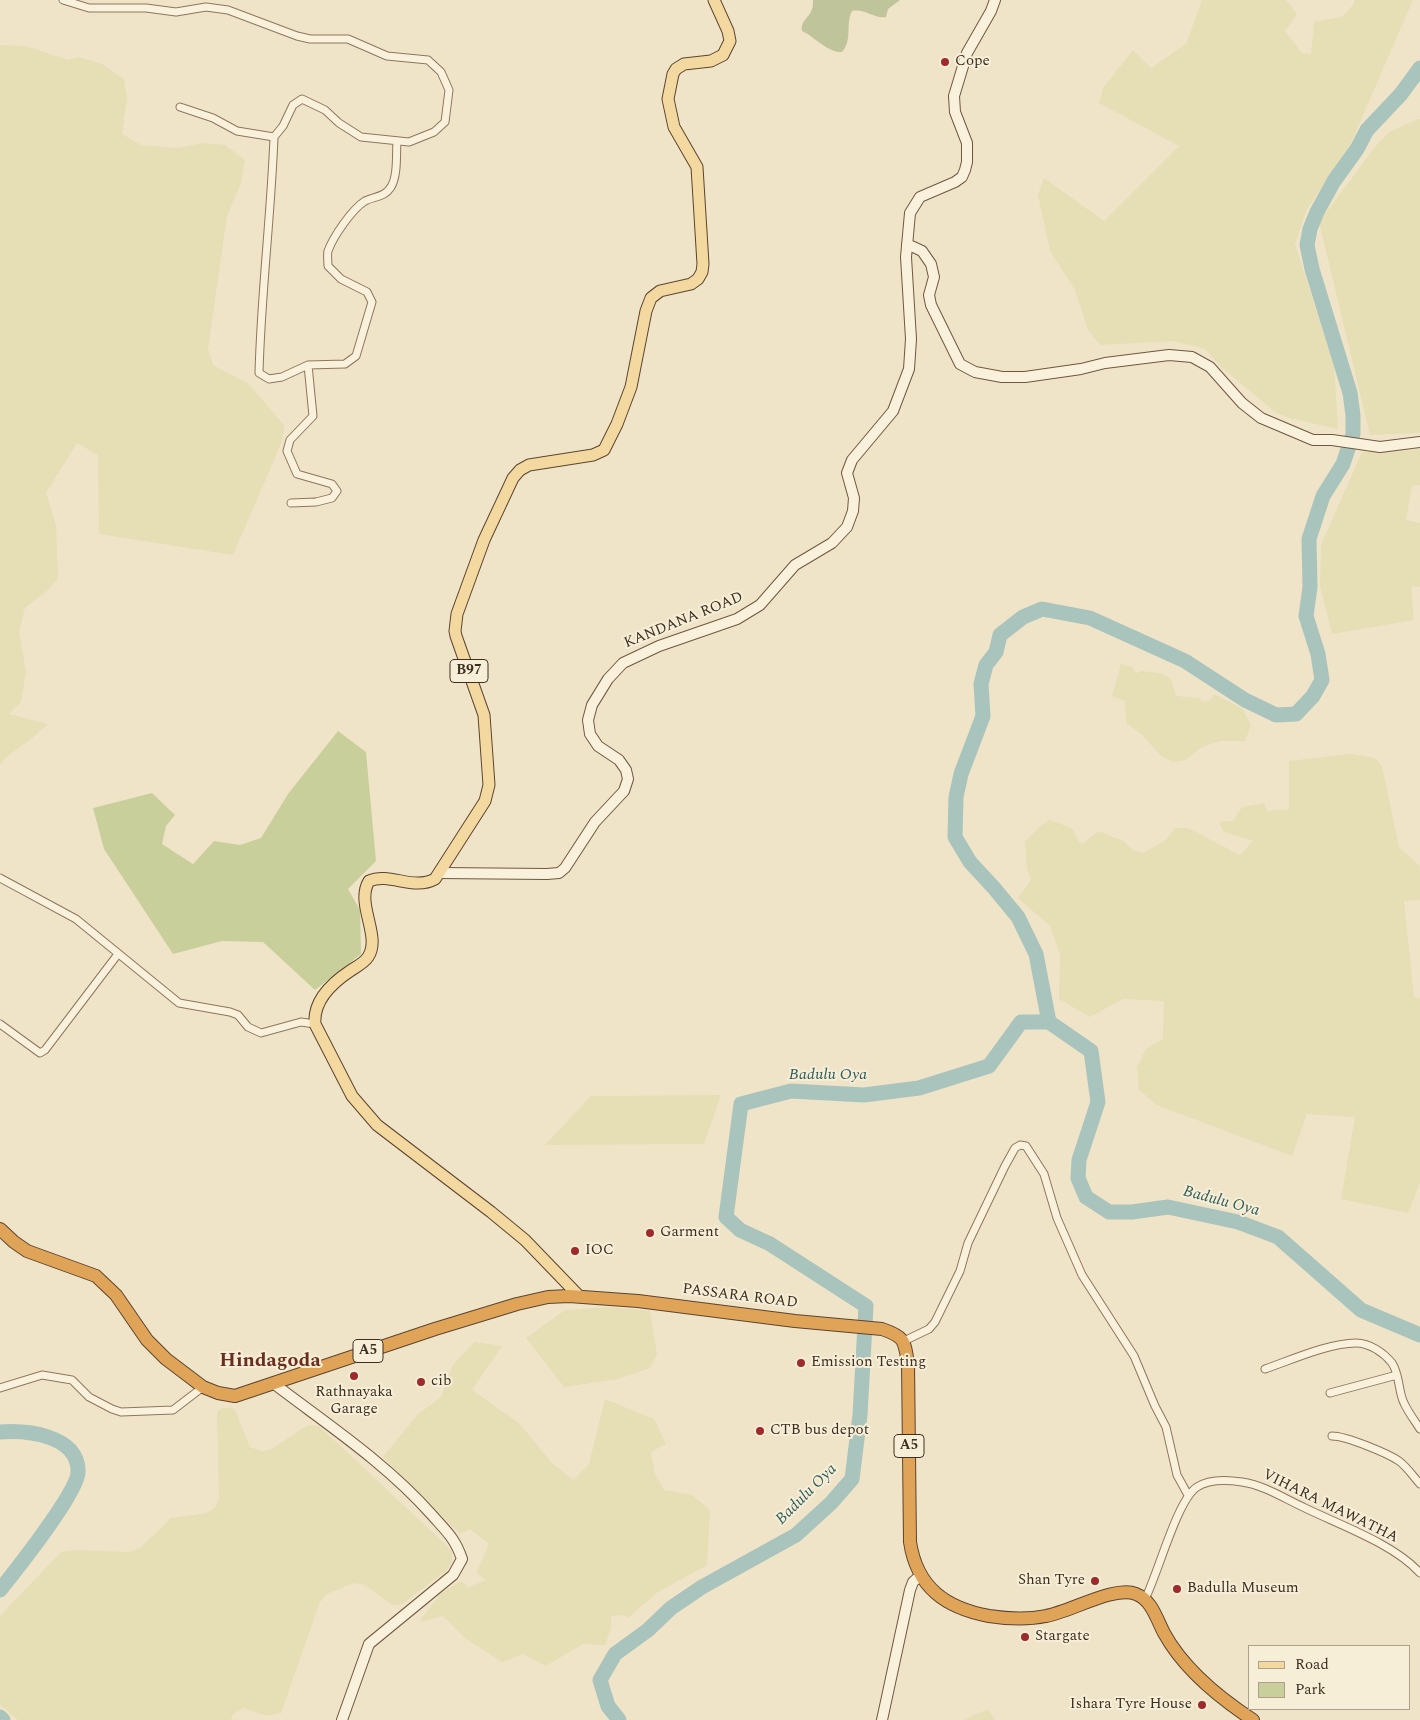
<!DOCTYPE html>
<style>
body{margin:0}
#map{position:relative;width:1420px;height:1720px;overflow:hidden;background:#f0e4c8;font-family:Spectral,serif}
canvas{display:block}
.legend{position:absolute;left:1248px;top:1645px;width:162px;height:65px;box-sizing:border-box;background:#f7eed8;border:1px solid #ada18e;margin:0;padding:6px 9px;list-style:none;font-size:15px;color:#3d2e20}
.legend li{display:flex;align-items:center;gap:10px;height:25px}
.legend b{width:25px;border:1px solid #ada18e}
</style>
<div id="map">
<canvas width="1420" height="1720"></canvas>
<ul class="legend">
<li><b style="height:6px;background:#f3d9a0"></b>Road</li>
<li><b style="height:14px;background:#c9cf9b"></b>Park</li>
</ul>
</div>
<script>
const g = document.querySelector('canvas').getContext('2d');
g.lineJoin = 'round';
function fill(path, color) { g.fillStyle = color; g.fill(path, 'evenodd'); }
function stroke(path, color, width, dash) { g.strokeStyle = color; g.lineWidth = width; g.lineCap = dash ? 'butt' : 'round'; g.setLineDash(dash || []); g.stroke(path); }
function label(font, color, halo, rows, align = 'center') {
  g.font = font + ' Spectral,serif'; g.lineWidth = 4; g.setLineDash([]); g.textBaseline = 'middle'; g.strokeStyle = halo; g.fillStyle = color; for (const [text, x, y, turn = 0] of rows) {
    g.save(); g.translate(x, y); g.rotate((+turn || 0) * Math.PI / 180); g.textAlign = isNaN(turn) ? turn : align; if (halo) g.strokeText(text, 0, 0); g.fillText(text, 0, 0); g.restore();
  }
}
const farmland = new Path2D(`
 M 1202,0 L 1286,0 L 1297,14 L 1285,31 L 1302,53 L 1311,54 L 1314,22 L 1342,17 L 1353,5 L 1355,0 L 1413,0 L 1350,145 L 1306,211 L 1295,244 L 1334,365 L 1338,429 L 1293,419 L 1276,413 L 1220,366 L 1205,349 L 1174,341 L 1100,345 L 1088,330 L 1075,290 L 1050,251 L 1038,195 L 1044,178 L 1104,221 L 1179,146 L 1099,103 L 1103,88 L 1133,50 L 1151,68 L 1186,44 Z
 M 0,45 L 26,46 L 68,60 L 79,57 L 102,64 L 124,79 L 127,98 L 122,134 L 141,145 L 177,148 L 203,143 L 225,145 L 245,160 L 241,183 L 227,216 L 208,349 L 213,365 L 249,384 L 284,425 L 283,439 L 233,555 L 99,534 L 98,455 L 77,443 L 46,493 L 56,525 L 58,578 L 47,591 L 25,608 L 19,632 L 26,671 L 21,702 L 9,714 L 48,724 L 31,739 L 5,758 L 0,765 Z
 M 1418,119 L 1420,119 L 1420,433 L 1370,435 L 1319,222 L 1375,147 L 1389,132 Z
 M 1420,449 L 1420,485 L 1412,486 L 1406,520 L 1420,523 L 1420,587 L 1411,586 L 1414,620 L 1332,634 L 1320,586 L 1321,545 L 1362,452 Z
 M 1121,664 L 1132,667 L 1136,673 L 1142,671 L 1160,673 L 1171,679 L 1176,696 L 1199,698 L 1203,702 L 1211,700 L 1214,694 L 1243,709 L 1251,725 L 1245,741 L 1220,741 L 1202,747 L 1186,760 L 1173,762 L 1161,756 L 1142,735 L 1126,723 L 1125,701 L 1112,696 Z
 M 1351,754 L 1375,758 L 1382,766 L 1399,847 L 1420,866 L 1420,900 L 1404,901 L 1414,997 L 1420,998 L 1420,1183 L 1408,1213 L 1341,1199 L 1355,1117 L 1307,1114 L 1292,1156 L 1157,1105 L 1139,1090 L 1137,1067 L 1146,1049 L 1163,1039 L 1164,1001 L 1123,999 L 1090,1017 L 1059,999 L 1060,955 L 1050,926 L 1018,898 L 1031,880 L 1027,869 L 1025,842 L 1039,827 L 1050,820 L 1072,828 L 1078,841 L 1083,844 L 1098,831 L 1123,841 L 1134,851 L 1143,853 L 1166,840 L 1175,828 L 1188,828 L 1240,855 L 1253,841 L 1224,832 L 1219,822 L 1233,821 L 1242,807 L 1264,803 L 1267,811 L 1289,809 L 1289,761 Z
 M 721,1095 L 704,1144 L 545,1145 L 591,1096 Z
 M 611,1307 L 650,1311 L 657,1354 L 650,1368 L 618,1379 L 564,1387 L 526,1338 L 565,1310 Z
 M 474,1342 L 502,1346 L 472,1390 L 519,1423 L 552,1463 L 573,1480 L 589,1464 L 605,1399 L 654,1419 L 666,1444 L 651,1452 L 655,1474 L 664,1490 L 692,1495 L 710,1510 L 707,1565 L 658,1592 L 629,1617 L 620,1615 L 611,1616 L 611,1628 L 605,1645 L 583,1644 L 546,1666 L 523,1654 L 502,1662 L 465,1638 L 443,1616 L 419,1622 L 441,1593 L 461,1581 L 469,1587 L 486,1580 L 476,1573 L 489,1544 L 470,1529 L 460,1534 L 383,1457 L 418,1414 L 441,1397 L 453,1365 Z
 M 231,1407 L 235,1410 L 250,1447 L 261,1451 L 270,1450 L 308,1425 L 319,1426 L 445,1544 L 452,1552 L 452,1562 L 447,1570 L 402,1604 L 393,1605 L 364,1585 L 354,1583 L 327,1594 L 320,1602 L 281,1713 L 267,1716 L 244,1708 L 233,1714 L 231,1720 L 18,1720 L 0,1705 L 0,1616 L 61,1552 L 75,1550 L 129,1552 L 140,1548 L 171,1518 L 207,1513 L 215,1508 L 219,1498 L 217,1412 L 220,1409 Z
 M 988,1709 L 995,1720 L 964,1720 Z`);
const green = new Path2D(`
 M 338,731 L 366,752 L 376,861 L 348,889 L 360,910 L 361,954 L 315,990 L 263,942 L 222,941 L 173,954 L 104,849 L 93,808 L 152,793 L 175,815 L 166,826 L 162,844 L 193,864 L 214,841 L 240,845 L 261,838 L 288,794 Z`);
const cemetery = new Path2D(`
 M 813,0 L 900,0 L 888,9 L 886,17 C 874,19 865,8 852,11 C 845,24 853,40 842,52 C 828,53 815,37 802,31 C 800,21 810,17 812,9 C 813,6 813,3 813,0 Z`);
const river = new Path2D(`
 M 1049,1022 L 1036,954 L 1018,917 L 994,888 L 970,862 L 955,837 L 956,797 L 961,774 L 983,716 L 981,684 L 986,665 L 996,652 L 1000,635 L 1023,617 L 1042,609 L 1090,618 L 1185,661 L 1245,700 L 1276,715 L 1296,714 L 1313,696 L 1322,680 L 1318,654 L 1306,616 L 1310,587 L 1309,539 L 1323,496 L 1343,464 L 1353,434 L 1353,415 L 1350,393 L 1312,269 L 1307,245 L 1310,229 L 1317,212 L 1334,181 L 1357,149 L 1367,130 L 1401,94 L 1420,68
 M 0,1432 C 26,1430 80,1435 78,1473 C 76,1494 16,1570 0,1590
 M 0,1717 L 3,1720
 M 619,1720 L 608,1706 L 600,1680 L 615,1654 L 648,1630 L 671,1608 L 702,1587 L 796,1535 L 831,1503 L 852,1479 L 860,1415 L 866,1306 L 770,1244 L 740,1230 L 726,1217 L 741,1104 L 791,1091 L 864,1095 L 919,1088 L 989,1066 L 1021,1022 L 1049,1022 L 1091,1051 L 1098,1102 L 1079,1160 L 1078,1178 L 1086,1197 L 1109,1212 L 1132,1212 L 1168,1207 L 1238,1222 L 1278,1237 L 1361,1310 L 1420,1335`);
const street = new Path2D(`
 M 63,0 L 89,8 L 146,8 L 176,12 L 206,7 L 228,10 L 297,36 L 310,39 L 348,39 L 387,56 L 428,60 L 441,72 L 449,90 L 445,122 L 434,132 L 409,142 L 361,137 L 339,123 L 325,110 L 302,99 L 293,105 L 283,126 L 274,137 L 237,131 L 213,118 L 180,107
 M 274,137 C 271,216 261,294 259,373 L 269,379 L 282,377 L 308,365 L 345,364 L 356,356 L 372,302 L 367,292 L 341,279 L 328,266 C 328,261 327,255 328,251 C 333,237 352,209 365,201 C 374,196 384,198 391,187 C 398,175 396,155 397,141
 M 291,503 L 316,502 L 332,498 L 337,491 L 332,484 L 297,474 L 287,451 L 290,440 L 313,416 L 308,365
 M 0,878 L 76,919 L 179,1003 L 230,1012 L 238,1015 L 248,1027 L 261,1033 L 301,1022 L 315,1024
 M 0,1024 L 40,1053 L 45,1050 L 118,954
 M 904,1341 L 929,1329 L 935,1322 L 960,1271 L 968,1243 L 1005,1166 L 1015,1148 L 1020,1145 L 1026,1146 L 1044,1174 L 1057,1218 L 1082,1275 L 1134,1356 L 1155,1406 L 1166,1427 L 1177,1475 L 1188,1495
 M 1265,1369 C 1291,1360 1329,1343 1356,1343 C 1370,1343 1384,1353 1392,1363 C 1400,1375 1398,1391 1404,1403 C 1408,1412 1415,1421 1420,1429
 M 0,1388 L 42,1375 L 72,1380 L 89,1397 L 112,1409 L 121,1412 L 173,1410 L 203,1387
 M 1330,1393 L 1397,1375
 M 1332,1436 C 1346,1436 1387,1453 1399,1461 C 1407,1467 1413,1476 1420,1484
 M 1145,1599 C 1158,1574 1177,1500 1197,1487 C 1209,1479 1229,1480 1242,1482 C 1264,1485 1285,1499 1305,1508 C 1340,1525 1394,1544 1420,1573`);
const secondary = new Path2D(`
 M 907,244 L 922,251 L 931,264 L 934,277 L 929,295 L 931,305 L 960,364 L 975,372 L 1002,377 L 1025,377 L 1081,369 L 1105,363 L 1169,355 L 1192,357 L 1210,367 L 1242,403 L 1261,418 L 1313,440 L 1332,440 L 1380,447 L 1420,442
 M 439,873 L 547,874 L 559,873 L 565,868 L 595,822 L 624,791 L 628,779 L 626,770 L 619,760 L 598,746 L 590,734 L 588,720 L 592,705 L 608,679 L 623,663 L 659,646 L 737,619 L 760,605 L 795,565 L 832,543 L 847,527 L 853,511 L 854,498 L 847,473 L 852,460 L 893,411 L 909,369 L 911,339 L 906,257 L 910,213 L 920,197 L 955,182 L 962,177 L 965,170 L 967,162 L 967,143 L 955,112 L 954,96 L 967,53 L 991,11 L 995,0
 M 273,1383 C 328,1425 386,1463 432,1515 C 446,1531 455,1538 462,1559 L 453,1575 L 369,1644 L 342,1720
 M 882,1720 L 910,1590 L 913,1582 L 921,1575`);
const primary = new Path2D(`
 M 579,1296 L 525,1240 L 491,1212 L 377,1125 L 352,1096 L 315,1024 C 313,1001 332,983 350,971 C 356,967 364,963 368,957 C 382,936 355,904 369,881 C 390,872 413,891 435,879 L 485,801 L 489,785 L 484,715 L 456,636 L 455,631 L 457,614 L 484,540 L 513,478 L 520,470 L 529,465 L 593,455 L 604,450 L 617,424 L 631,387 L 646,311 L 651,298 L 660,291 L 691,284 L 698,279 L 702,272 L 703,264 L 697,167 L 674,127 L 668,99 L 673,74 L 676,69 L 684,64 L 711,61 L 723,55 L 730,41 L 728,31 L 714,0`);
const highway = new Path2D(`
 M 0,1229 L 14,1242 L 27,1251 L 96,1276 L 116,1295 L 147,1340 L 166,1359 L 203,1387 L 218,1393 L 235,1396 L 435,1329 L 517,1304 L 548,1297 L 569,1296 L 638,1301 L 795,1321 L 882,1329 C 905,1337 904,1340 908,1363 L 910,1542 C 917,1588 946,1608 989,1616 C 1008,1619 1027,1620 1046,1616 C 1070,1612 1115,1585 1136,1594 C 1152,1600 1157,1620 1164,1633 C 1183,1668 1221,1699 1253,1720`);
const markers = [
 [945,62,5,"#9e2a2b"],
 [650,1233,5,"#9e2a2b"],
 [575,1251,5,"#9e2a2b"],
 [801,1363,5,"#9e2a2b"],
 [354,1376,5,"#9e2a2b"],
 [421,1382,5,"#9e2a2b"],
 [760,1431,5,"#9e2a2b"],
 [1095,1581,5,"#9e2a2b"],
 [1177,1589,5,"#9e2a2b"],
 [1025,1637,5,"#9e2a2b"],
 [1202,1705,5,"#9e2a2b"]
];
const shields = [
 [469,671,38],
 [368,1351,30],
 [909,1446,30]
];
const shieldNames = [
 ["B97",469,671],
 ["A5",368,1351],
 ["A5",909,1446]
];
const poiNames = [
 ["Cope",955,62],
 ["Garment",660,1233],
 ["IOC",585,1251],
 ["Emission Testing",811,1363],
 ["cib",431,1382],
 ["Rathnayaka",354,1393,"center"],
 ["Garage",354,1410,"center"],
 ["CTB bus depot",770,1431],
 ["Shan Tyre",1085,1581,"right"],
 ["Badulla Museum",1187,1589],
 ["Stargate",1035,1637],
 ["Ishara Tyre House",1192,1705,"right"]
];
const streetNames = [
 ["KANDANA ROAD",684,621,-22],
 ["PASSARA ROAD",740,1297,7],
 ["VIHARA MAWATHA",1330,1507,26]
];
const waterNames = [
 ["Badulu Oya",828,1076],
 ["Badulu Oya",1221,1202,15],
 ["Badulu Oya",807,1495,-45]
];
const districtNames = [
 ["Hindagoda",270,1362]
];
fill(farmland, '#e6deb5');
fill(green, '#c9cf9b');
fill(cemetery, '#bfc49a');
stroke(river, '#a9c4bc', 15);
stroke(street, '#8d765c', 9);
stroke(secondary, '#6f573f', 12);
stroke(primary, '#5b4430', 13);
stroke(highway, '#5b4430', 14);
stroke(street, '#faf1dc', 7);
stroke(secondary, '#faf1dc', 10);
stroke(primary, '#f3d9a0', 11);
stroke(highway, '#e0a458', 12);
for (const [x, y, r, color] of markers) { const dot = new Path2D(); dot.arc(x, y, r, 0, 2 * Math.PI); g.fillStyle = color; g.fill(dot); stroke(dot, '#f7eed8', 2); }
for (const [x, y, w] of shields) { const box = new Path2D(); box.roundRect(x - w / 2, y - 11.5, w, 23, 4); g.fillStyle = '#f7eed8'; g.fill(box); stroke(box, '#3d2e20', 1); }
label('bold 14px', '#3d2e20', null, shieldNames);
label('15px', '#3d2e20', '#f7eed8', poiNames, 'left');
label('15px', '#3d2e20', '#f7eed8', streetNames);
label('italic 16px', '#2f5d5a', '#f7eed8', waterNames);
label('bold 20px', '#6b2e1e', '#f7eed8', districtNames);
</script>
